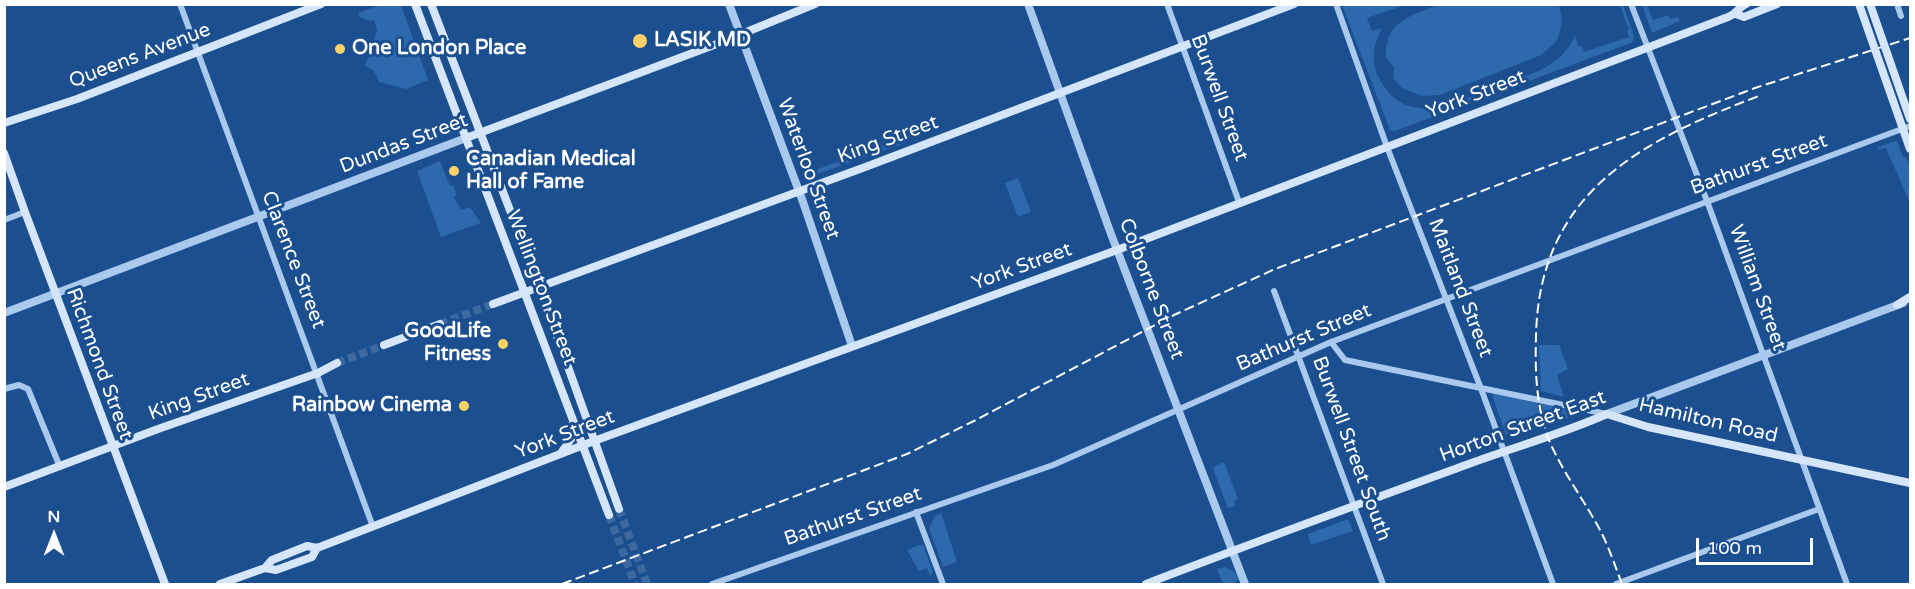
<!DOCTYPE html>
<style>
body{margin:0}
#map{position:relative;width:1915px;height:589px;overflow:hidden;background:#1b4f8f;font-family:"Varela Round",sans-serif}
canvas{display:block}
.frame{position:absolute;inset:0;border:6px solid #fff;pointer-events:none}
.north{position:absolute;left:24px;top:505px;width:60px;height:60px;-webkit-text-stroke:4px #1b4f8f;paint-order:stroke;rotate:0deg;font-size:16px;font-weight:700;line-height:24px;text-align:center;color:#fff}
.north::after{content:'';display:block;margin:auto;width:21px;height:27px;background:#fff;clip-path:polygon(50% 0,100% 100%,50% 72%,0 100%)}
.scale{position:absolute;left:1696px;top:538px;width:117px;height:27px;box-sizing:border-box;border:3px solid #fff;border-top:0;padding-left:8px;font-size:18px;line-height:21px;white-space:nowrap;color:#fff;-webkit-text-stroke:4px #1b4f8f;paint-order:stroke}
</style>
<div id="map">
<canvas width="1915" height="589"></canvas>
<div class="frame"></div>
<div class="north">N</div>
<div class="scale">100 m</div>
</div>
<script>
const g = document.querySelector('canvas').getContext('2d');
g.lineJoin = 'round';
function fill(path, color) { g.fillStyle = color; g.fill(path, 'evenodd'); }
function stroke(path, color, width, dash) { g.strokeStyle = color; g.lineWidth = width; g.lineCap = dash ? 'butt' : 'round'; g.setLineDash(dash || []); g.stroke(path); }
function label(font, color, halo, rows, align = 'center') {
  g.font = font + ' "Varela Round",sans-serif'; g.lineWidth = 6; g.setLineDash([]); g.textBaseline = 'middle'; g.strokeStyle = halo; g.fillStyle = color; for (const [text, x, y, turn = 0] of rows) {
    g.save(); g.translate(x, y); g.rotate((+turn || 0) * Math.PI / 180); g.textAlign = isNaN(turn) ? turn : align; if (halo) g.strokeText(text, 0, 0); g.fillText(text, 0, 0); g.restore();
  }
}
const green = new Path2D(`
 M 380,5 L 401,5 L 428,80 L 406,89 L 379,82 L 374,71 L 365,66 L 377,30 L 374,20 L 370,21 L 360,17 L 358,13 Z
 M 1342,5 L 1405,5 L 1367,18 L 1372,31 L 1382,28 C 1373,45 1370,62 1380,80 C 1405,124 1444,107 1481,93 C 1501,85 1521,78 1541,70 C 1557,61 1568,52 1575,35 L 1578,46 L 1582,46 L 1584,52 L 1629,37 L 1627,31 L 1629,30 L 1620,5 L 1623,5 L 1634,36 L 1633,42 L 1395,131 L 1390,130 Z
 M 1438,5 L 1559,5 L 1562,21 L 1559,35 L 1556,42 L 1541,55 L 1440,95 L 1421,96 L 1402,88 L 1393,78 L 1394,67 L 1386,58 C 1384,22 1411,15 1438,5 Z
 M 1642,5 L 1647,5 L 1653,20 L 1668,15 L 1670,19 L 1678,17 L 1680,21 L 1652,33 Z
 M 905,137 L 905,143 L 809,177 L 806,176 L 807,173 Z
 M 1897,141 L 1903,157 L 1906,157 L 1910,167 L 1910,203 L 1886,148 L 1879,150 L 1877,147 Z
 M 440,161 L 450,186 L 453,185 L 457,195 L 454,197 L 461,210 L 470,207 L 481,223 L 441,237 L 417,171 Z
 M 1018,178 L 1031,212 L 1018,217 L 1005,183 Z
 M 1539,345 L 1559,345 L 1568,369 L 1557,375 L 1564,397 L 1541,391 Z
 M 1495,394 L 1537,403 L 1542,424 L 1506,435 L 1492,395 Z
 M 1541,404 L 1585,413 L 1546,424 Z
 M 1224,462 L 1238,499 L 1234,501 L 1235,506 L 1228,508 L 1213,469 L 1215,466 Z
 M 941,513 L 957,562 L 943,567 L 929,528 L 935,516 Z
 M 1348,519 L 1353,531 L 1311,545 L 1308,534 Z
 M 919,545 L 923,545 L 933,572 L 930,576 L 927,568 L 919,571 L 907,550 Z
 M 1225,567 L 1235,572 L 1239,580 L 1231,584 L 1223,584 L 1217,569 Z`);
const secondaryTunnel = new Path2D(`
 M 440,324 L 493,304
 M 337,363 L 384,345
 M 619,509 L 647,584
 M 609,515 L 635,584`);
const minor = new Path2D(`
 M 180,4 L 373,527
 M 1167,4 L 1239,202
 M 1336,4 L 1387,147 L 1480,386 L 1553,584
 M 1631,4 L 1707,201 L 1847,584
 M 1897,4 L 1901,16
 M 4,220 L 25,212
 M 1274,291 L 1383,584
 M 1331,342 L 1345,360 L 1607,414
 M 4,389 L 19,385 L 28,389 L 60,467
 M 916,512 L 943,584
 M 712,584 L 1053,465 L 1331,342 L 1910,126
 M 1616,584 L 1819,509`);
const tertiary = new Path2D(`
 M 729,4 L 803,202 L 852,346
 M 1028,4 L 1111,234 L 1245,584
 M 4,313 L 466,138
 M 1607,414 L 1903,303`);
const secondary = new Path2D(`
 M 415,4 L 609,515
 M 431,4 L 539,286 L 619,509
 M 1736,14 L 1744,17 L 1777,4
 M 4,123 L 77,99 L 321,4
 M 466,138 L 722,42 L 815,4
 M 4,153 L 25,212 L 165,584
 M 493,304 L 868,166 L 1294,4
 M 1897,305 L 1910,297
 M 384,345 L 440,324
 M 561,453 L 571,439 L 573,424
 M 4,487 L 158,429 L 318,373 L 337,363
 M 265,568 L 276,570 L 312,557 L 317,548
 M 220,584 L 265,568 L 272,560 L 307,546 L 317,548 L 594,441 L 1117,250 L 1728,17 C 1736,14 1739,7 1746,4
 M 1146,584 C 1255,542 1365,502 1474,462 C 1518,446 1564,433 1607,414 L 1648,427 L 1910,483`);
const rail = new Path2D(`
 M 562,584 L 907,454 L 976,420 L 1174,315 L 1275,269 L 1755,88 L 1910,38
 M 1622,584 C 1615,566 1609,547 1600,530 C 1583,498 1560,469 1547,435 C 1536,403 1535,370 1536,336 C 1539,193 1640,141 1759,96`);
const secondaryBridge = new Path2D(`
 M 1859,4 L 1910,149
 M 1870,4 L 1910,119`);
const markers = [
 [640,41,8,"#ffd166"],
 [340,49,6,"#ffd166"],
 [454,171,6,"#ffd166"],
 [503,344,6,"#ffd166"],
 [464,406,6,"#ffd166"]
];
const poiNames = [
 ["LASIK MD",654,41],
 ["One London Place",352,49],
 ["Canadian Medical",466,160],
 ["Hall of Fame",466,183],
 ["GoodLife",491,332,"right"],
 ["Fitness",491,355,"right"],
 ["Rainbow Cinema",452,406,"right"]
];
const streetNames = [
 ["Queens Avenue",140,56,-21],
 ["York Street",1476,95,-21],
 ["Burwell Street",1219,98,70],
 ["King Street",888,140,-20],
 ["Dundas Street",404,144,-21],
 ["Bathurst Street",1759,165,-20],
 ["Waterloo Street",808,169,70],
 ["Clarence Street",293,260,69],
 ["York Street",1022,267,-20],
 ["Wellington Street",541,288,69],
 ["Maitland Street",1460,288,69],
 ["William Street",1757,288,70],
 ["Colborne Street",1151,289,69],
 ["Bathurst Street",1304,338,-23],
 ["Richmond Street",99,364,70],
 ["King Street",199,397,-20],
 ["Hamilton Road",1708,421,13],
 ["Horton Street East",1523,427,-20],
 ["York Street",565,435,-21],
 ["Burwell Street South",1351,449,70],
 ["Bathurst Street",853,517,-19]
];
fill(green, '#2e69ad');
stroke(secondaryTunnel, '#3d69a0', 8, [8, 4]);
stroke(minor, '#a9c9ee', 6);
stroke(tertiary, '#a9c9ee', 8);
stroke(secondary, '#d6e6fa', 8);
stroke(rail, '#fff', 2, [10, 4.5]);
stroke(secondaryBridge, '#d6e6fa', 8);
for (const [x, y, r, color] of markers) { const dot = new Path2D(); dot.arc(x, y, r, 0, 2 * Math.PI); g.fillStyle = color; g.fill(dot); stroke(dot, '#1b4f8f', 2); }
label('bold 20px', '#fff', '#1b4f8f', poiNames, 'left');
label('20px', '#fff', '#1b4f8f', streetNames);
</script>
